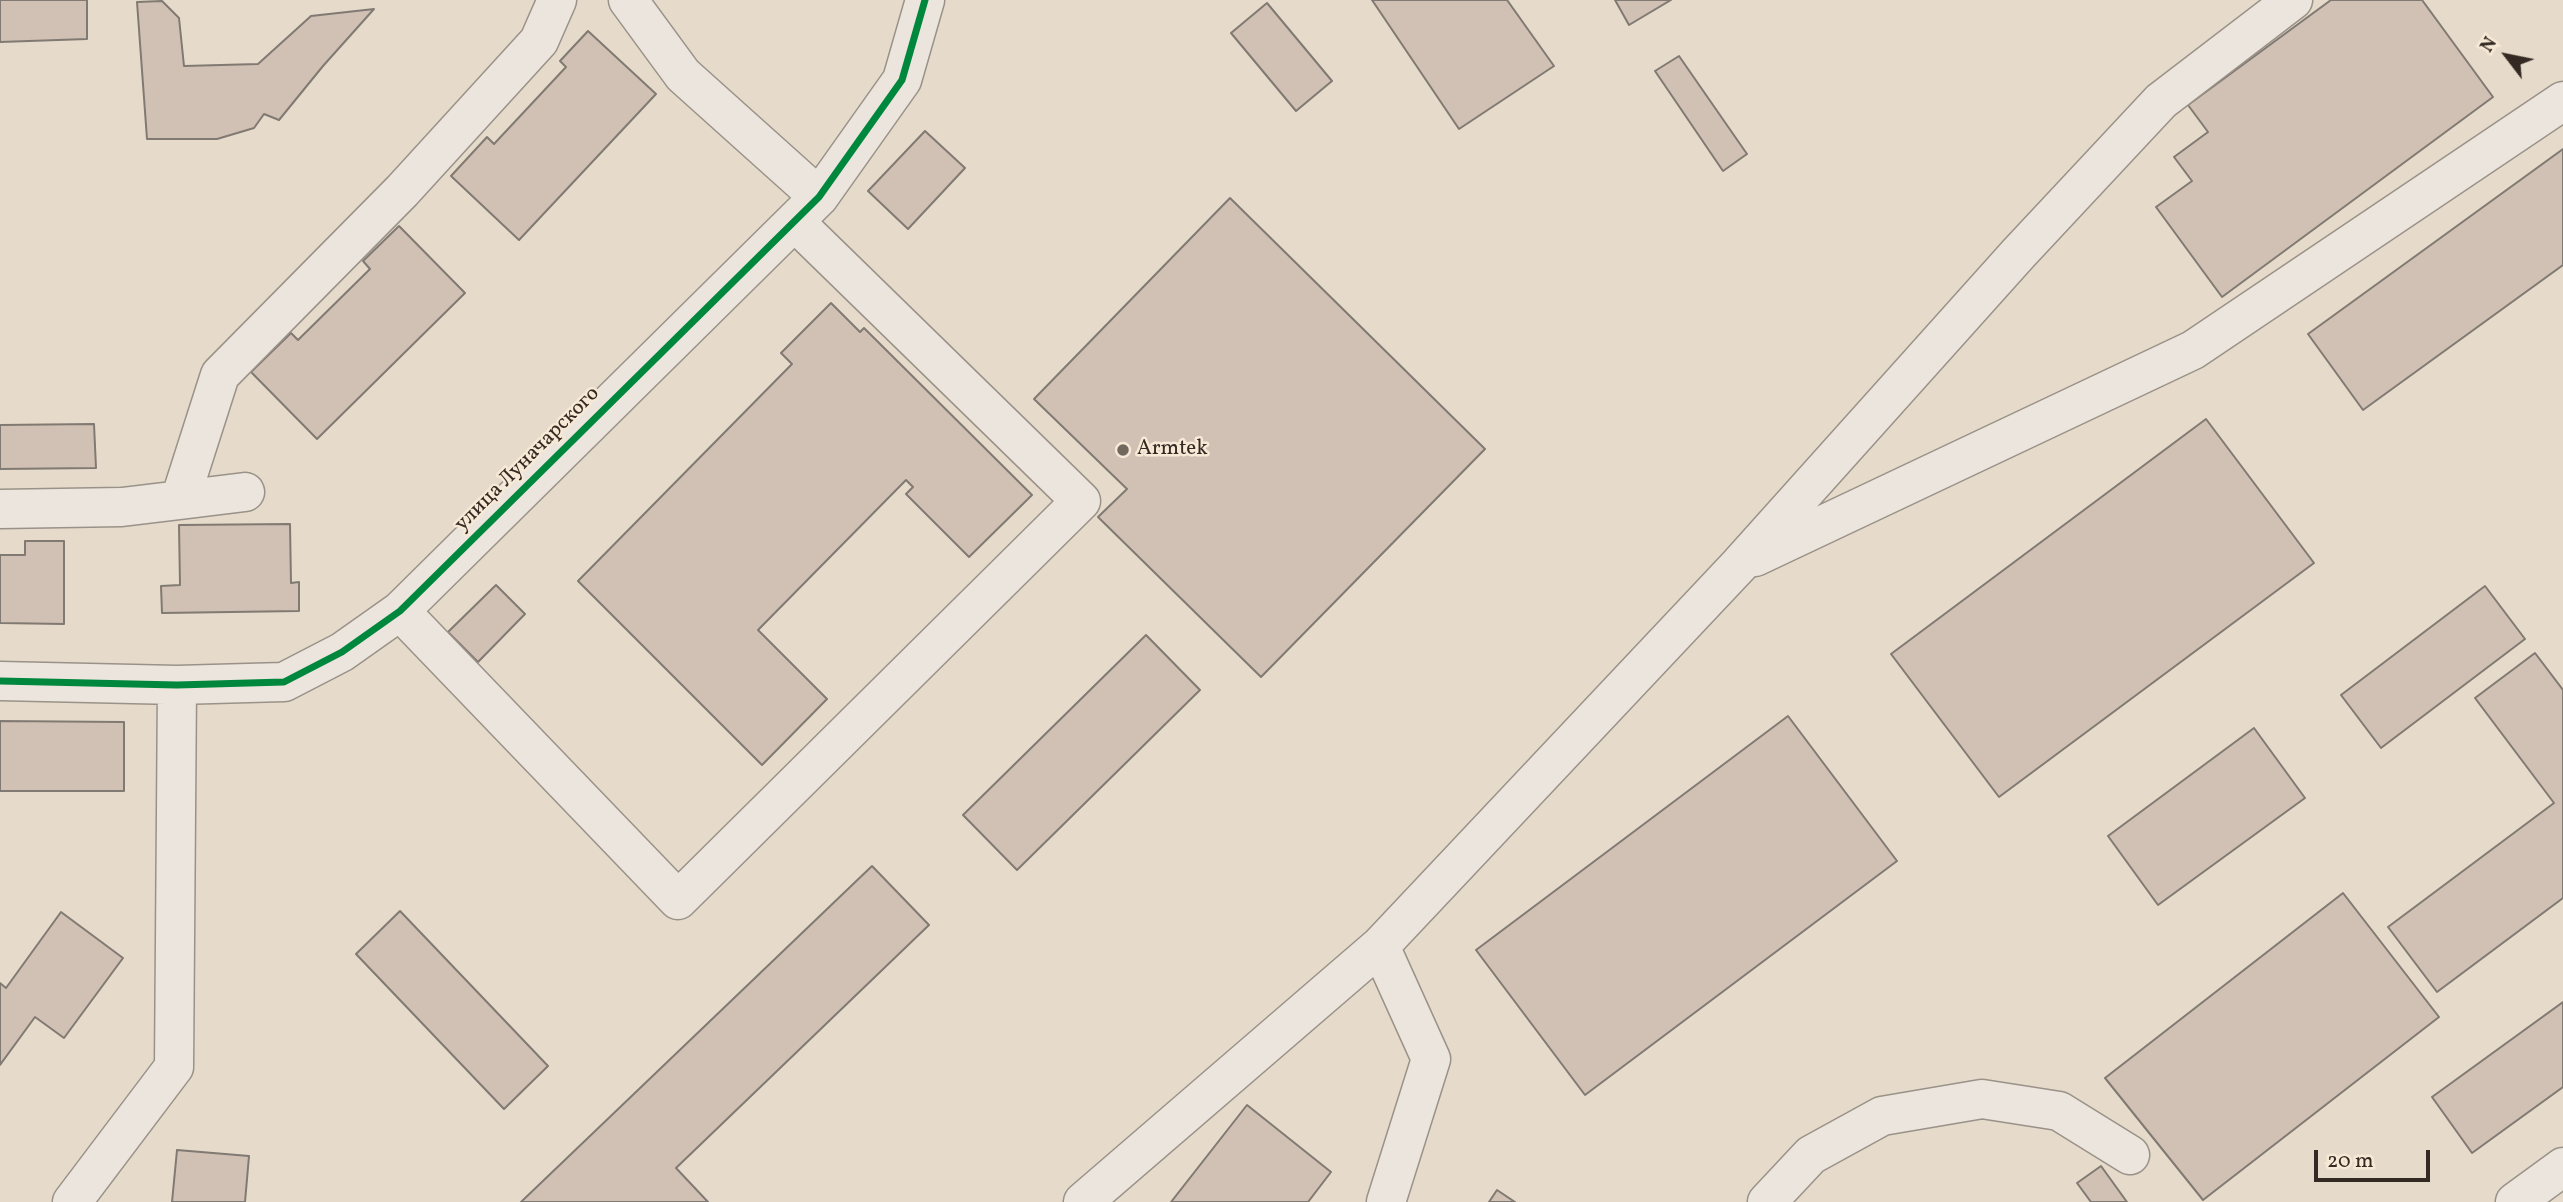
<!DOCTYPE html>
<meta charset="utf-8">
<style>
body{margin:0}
#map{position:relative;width:2563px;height:1202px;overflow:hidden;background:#e6dbcb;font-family:Vollkorn,serif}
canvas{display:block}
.north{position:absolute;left:2472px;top:21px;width:70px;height:70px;-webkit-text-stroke:5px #f6e9d6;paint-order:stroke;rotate:302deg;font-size:19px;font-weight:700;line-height:28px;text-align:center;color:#352a23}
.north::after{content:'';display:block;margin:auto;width:24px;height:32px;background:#352a23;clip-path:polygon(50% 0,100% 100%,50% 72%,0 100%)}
.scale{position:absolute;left:2314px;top:1150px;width:116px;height:32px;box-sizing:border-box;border:4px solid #352a23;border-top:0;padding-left:9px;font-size:21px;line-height:24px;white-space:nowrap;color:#352a23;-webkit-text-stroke:5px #f6e9d6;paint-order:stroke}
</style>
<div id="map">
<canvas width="2563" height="1202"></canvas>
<div class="north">N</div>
<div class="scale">20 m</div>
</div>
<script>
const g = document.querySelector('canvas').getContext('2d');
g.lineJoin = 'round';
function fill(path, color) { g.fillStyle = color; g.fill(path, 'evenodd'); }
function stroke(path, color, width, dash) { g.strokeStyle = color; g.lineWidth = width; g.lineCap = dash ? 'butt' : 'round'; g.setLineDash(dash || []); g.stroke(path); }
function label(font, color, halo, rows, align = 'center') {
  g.font = font + ' Vollkorn,serif'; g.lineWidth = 5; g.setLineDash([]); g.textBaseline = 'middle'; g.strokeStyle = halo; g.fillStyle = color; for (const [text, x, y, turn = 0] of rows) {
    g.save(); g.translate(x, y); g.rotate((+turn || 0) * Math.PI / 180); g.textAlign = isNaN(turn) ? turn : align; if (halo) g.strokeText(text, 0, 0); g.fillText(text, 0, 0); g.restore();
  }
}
const building = new Path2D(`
 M 0,0 L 87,0 L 87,39 L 0,42 Z
 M 1372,0 L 1507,0 L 1554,66 L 1459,129 Z
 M 1615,0 L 1671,0 L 1629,25 Z
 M 2331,0 L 2422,0 L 2493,97 L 2222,297 L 2156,207 L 2192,181 L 2174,157 L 2208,132 L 2188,105 Z
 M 162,1 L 179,18 L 184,66 L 258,64 L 311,16 L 374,9 L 323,66 L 279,120 L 264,114 L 254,128 L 217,139 L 147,139 L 137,2 Z
 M 1267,3 L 1332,81 L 1296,111 L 1231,33 Z
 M 588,31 L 656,94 L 519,240 L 451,176 L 487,137 L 494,144 L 566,67 L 560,61 Z
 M 1679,56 L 1747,154 L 1723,171 L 1655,71 Z
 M 925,131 L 965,168 L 908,229 L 868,191 Z
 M 2563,149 L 2563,265 L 2363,410 L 2308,334 Z
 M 1230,198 L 1485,449 L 1261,677 L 1098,517 L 1127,489 L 1034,399 Z
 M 399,226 L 465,293 L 317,439 L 251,372 L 291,333 L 298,340 L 370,269 L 363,261 Z
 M 831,303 L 860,332 L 864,328 L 1032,495 L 969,557 L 906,494 L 913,487 L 906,480 L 758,630 L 827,699 L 762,765 L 578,581 L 792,364 L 781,353 Z
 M 2206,419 L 2314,563 L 1999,797 L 1891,654 Z
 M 94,424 L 96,468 L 0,469 L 0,425 Z
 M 290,524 L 291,583 L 299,582 L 299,611 L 162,613 L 161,586 L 180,585 L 179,525 Z
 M 25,541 L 64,541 L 64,624 L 0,623 L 0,555 L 25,555 Z
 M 496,585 L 525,614 L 478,662 L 448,632 Z
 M 2485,586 L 2525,639 L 2381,748 L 2341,695 Z
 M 1146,635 L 1200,690 L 1017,870 L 963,815 Z
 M 2535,653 L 2563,690 L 2563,898 L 2437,992 L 2388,927 L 2554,803 L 2475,698 Z
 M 1788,716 L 1897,861 L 1585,1095 L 1476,950 Z
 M 0,721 L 124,722 L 124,791 L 0,791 Z
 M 2254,728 L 2305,798 L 2158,905 L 2108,836 Z
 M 872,866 L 929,925 L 676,1168 L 708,1202 L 521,1202 Z
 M 2343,893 L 2439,1017 L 2203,1200 L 2105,1078 Z
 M 400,911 L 548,1066 L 504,1109 L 356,954 Z
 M 61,912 L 123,958 L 64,1038 L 35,1017 L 0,1065 L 0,983 L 6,988 Z
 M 2563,1002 L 2563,1087 L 2472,1153 L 2432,1097 Z
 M 1247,1105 L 1331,1172 L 1308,1202 L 1171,1202 Z
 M 177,1150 L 249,1156 L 245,1202 L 172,1202 Z
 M 2101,1166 L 2127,1202 L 2091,1202 L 2077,1183 Z
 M 1497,1190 L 1515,1202 L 1489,1202 Z`);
const minor = new Path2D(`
 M 628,0 L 683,75 L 819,197
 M 245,492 L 180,500 L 220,375 L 402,191 L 539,41 L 557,0
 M 0,509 L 122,507 L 180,500
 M 1755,557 L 2193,350 L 2563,101
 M 400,611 L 678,900 L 1081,501 L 795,222
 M 0,681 L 177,685 L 284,682 L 342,652 L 400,611 L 819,197 L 902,80 L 925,0
 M 1380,946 L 1431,1059 L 1386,1202
 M 72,1202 L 174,1067 L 177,685
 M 1083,1202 L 1380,946 L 1740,564 L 2018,254 L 2161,101 L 2293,0
 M 1767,1202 L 1811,1155 L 1882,1116 L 1982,1099 L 2059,1111 L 2130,1155
 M 2515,1202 L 2563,1167`);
const cycleway = new Path2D(`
 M 0,681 L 177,685 L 284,682 L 342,652 L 400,611 L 819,197 L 902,80 L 925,0`);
const markers = [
 [1123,450,7,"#73685e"]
];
const poiNames = [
 ["Armtek",1137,450]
];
const streetNames = [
 ["улица Луначарского",528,460,-45]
];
fill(building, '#d1c0b4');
stroke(building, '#817a72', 2);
stroke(minor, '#9a9288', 41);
stroke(minor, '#ebe5dd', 38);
stroke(cycleway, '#00873e', 7);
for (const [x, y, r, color] of markers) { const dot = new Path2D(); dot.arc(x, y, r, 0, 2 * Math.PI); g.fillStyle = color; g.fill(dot); stroke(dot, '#f6e9d6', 2.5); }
label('21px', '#352a23', '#f6e9d6', poiNames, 'left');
label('21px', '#352a23', '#f6e9d6', streetNames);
</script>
